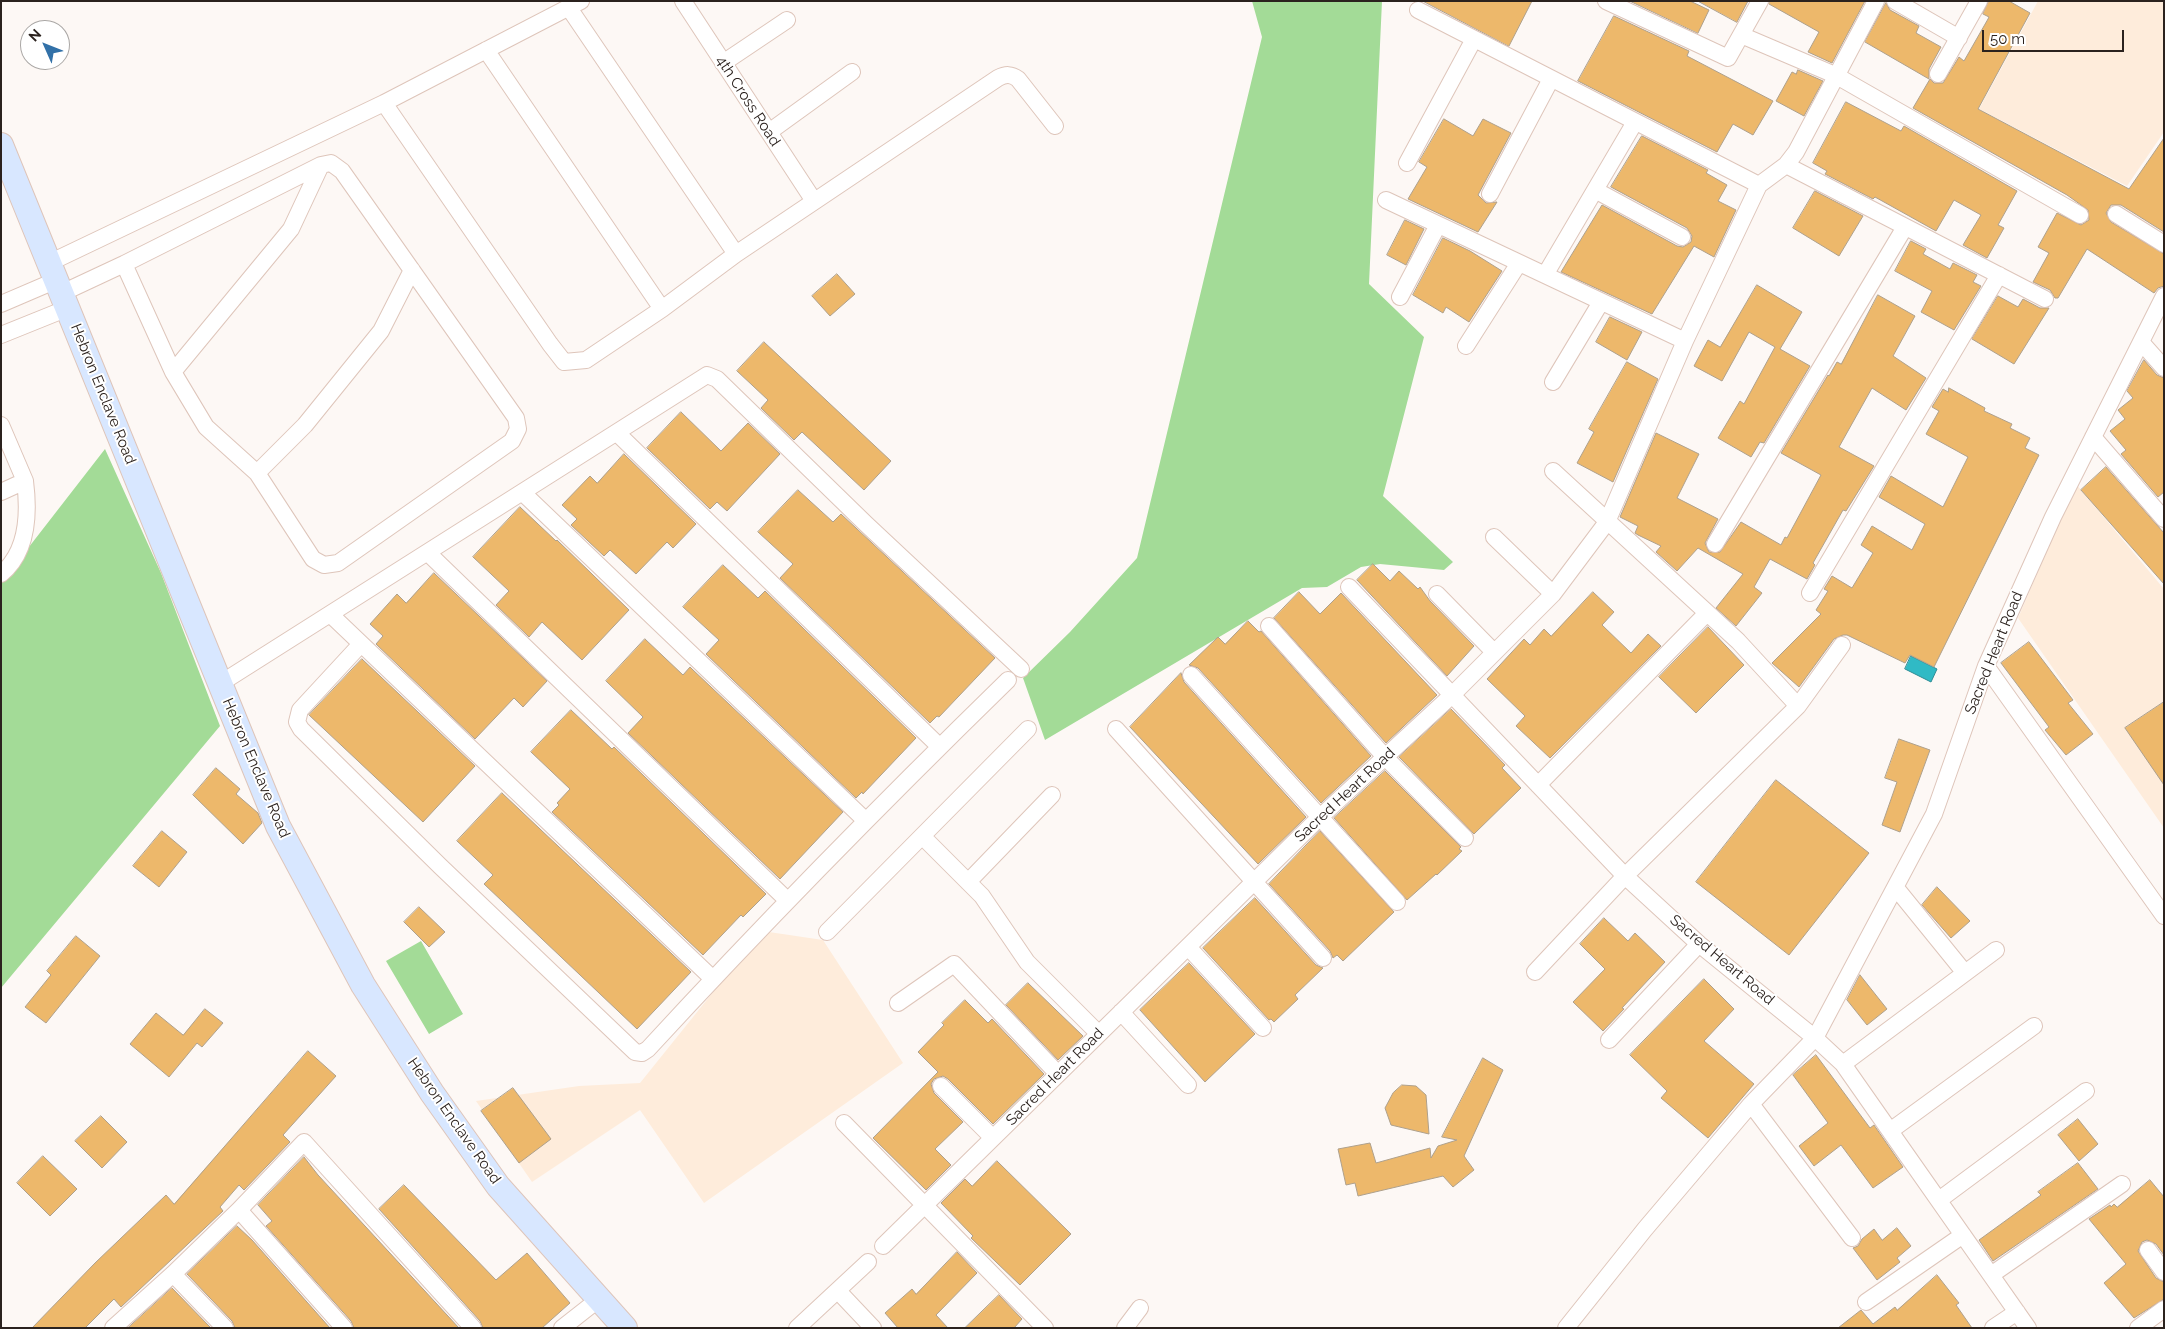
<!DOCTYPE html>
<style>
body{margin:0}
#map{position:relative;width:2165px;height:1329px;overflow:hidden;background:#fdf8f5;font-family:Raleway,sans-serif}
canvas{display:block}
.frame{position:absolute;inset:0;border:2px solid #2b221e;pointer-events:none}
.north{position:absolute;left:20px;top:20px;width:50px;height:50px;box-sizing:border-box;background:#fff;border:1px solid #aaa7a5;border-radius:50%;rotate:314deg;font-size:14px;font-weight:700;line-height:20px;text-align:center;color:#2b221e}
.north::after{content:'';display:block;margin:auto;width:18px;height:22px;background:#3271a8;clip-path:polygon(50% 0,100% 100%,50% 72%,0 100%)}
.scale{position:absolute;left:1982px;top:30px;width:142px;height:22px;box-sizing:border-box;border:2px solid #2b221e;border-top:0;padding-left:6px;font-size:15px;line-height:18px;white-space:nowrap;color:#2b221e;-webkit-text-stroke:4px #fff;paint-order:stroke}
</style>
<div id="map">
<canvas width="2165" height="1329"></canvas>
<div class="frame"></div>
<div class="north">N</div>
<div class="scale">50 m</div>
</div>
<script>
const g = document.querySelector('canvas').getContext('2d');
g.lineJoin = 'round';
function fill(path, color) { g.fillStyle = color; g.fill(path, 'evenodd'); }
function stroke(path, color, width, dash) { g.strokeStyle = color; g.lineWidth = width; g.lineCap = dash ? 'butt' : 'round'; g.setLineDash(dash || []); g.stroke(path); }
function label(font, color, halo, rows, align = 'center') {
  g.font = font + ' Raleway,sans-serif'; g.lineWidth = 4; g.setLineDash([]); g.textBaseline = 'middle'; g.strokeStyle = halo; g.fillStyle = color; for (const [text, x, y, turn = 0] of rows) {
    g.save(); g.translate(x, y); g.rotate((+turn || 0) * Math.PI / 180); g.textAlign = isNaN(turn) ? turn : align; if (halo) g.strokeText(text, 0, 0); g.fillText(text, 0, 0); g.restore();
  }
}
const education = new Path2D(`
 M 2038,1 L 2164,1 L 2164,132 L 2127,186 L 1979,109 Z
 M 2076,484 L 2164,589 L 2164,828 L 2018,618 Z
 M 769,932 L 823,940 L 903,1063 L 704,1203 L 640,1110 L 532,1182 L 476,1101 L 579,1086 L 640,1083 L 726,976 Z`);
const green = new Path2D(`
 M 1252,1 L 1382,1 L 1369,284 L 1424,337 L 1383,496 L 1453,562 L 1444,570 L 1380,564 L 1361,567 L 1327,587 L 1302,588 L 1045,740 L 1023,678 L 1070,632 L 1137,558 L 1262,37 Z
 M 105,449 L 161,573 L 220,726 L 1,988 L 1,583 Z
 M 421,941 L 463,1014 L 429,1034 L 386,961 Z`);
const water = new Path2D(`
 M 1911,656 L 1937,669 L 1931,682 L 1905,669 Z`);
const building = new Path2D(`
 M 1423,1 L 1532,1 L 1509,46 Z
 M 1630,1 L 1690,1 L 1709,10 L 1698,33 Z
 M 1698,1 L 1748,1 L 1737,22 Z
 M 1770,1 L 1865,1 L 1832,63 L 1808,52 L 1819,32 L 1769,4 Z
 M 1989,1 L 2009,1 L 2030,13 L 1978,109 L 2129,189 L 2164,138 L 2164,232 L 2121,205 L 2111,205 L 2106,213 L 2111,222 L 2164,254 L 2164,286 L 2158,288 L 2154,293 L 2087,249 L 2058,298 L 2055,298 L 2050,290 L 2033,282 L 2049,253 L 2038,247 L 2057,213 L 2081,225 L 2089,220 L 2088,210 L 2067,195 L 1913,108 L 1930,79 L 1934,83 L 1943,83 L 1959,57 L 1964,61 L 1988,19 L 1989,17 L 1983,14 Z
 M 1886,3 L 1890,10 L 1919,26 L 1916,33 L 1941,47 L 1929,69 L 1929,79 L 1865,42 Z
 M 1614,16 L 1689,51 L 1687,56 L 1773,101 L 1753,135 L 1733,124 L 1717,152 L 1578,81 Z
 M 1798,70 L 1823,81 L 1804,116 L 1776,101 L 1792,72 L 1796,74 Z
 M 1846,102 L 1901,131 L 1904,126 L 2017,191 L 1998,225 L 2004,228 L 1987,258 L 1963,245 L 1981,215 L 1954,200 L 1936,231 L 1875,197 L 1873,199 L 1825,174 L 1827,171 L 1813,163 Z
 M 1444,119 L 1473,136 L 1483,119 L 1511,133 L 1478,195 L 1486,203 L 1497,202 L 1478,232 L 1408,199 L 1427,167 L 1419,162 Z
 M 1642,136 L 1708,170 L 1706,173 L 1727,185 L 1718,201 L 1736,210 L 1714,257 L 1694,246 L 1652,314 L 1561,272 L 1602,205 L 1677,246 L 1683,247 L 1691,242 L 1692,236 L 1687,228 L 1611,187 Z
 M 1815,191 L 1863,216 L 1839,256 L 1793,228 Z
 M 1405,220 L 1424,229 L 1406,265 L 1387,255 Z
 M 1443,238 L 1470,251 L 1502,271 L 1469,322 L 1446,307 L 1443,313 L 1413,295 Z
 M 1911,241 L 1926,249 L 1923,254 L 1950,269 L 1953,263 L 1977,275 L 1973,282 L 1981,286 L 1954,330 L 1921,312 L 1932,291 L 1895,271 Z
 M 837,274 L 855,294 L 830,316 L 812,296 Z
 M 1757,285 L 1802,312 L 1780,349 L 1810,366 L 1764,443 L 1760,442 L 1751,457 L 1718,438 L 1740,401 L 1744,404 L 1775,347 L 1749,332 L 1722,381 L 1694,366 L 1708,340 L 1720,347 Z
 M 1878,295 L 1915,316 L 1893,356 L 1926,378 L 1906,410 L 1872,388 L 1839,447 L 1874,466 L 1846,511 L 1843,510 L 1813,563 L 1815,565 L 1807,579 L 1770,559 L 1754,587 L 1762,593 L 1736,626 L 1716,608 L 1743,574 L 1698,548 L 1677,571 L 1656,552 L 1661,546 L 1638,535 L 1635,533 L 1638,526 L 1620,517 L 1656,433 L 1699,454 L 1677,498 L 1718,519 L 1705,543 L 1709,552 L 1720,552 L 1741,522 L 1781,545 L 1785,537 L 1787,538 L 1821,475 L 1781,453 L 1828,375 L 1829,376 L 1837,362 L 1841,364 Z
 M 1998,296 L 2018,307 L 2023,299 L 2040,308 L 2049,308 L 2014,364 L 1972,339 Z
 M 1610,317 L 1642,332 L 1627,360 L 1596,342 Z
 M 764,342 L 891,461 L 864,490 L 802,432 L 794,440 L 761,408 L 768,400 L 737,371 Z
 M 2144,360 L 2157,375 L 2164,378 L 2164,492 L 2158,497 L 2121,454 L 2126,450 L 2110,431 L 2125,419 L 2118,410 L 2133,398 L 2127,391 Z
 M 1627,362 L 1658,379 L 1613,482 L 1577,463 L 1594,432 L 1589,429 Z
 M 1949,388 L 1985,408 L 1984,411 L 2012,424 L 2010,428 L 2030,438 L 2025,448 L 2039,455 L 1934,667 L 1910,655 L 1905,663 L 1847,635 L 1843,635 L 1834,639 L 1799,687 L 1772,663 L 1821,614 L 1816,610 L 1828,591 L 1824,589 L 1832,576 L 1852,588 L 1873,553 L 1861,545 L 1872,526 L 1912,550 L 1925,524 L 1879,497 L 1891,476 L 1943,507 L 1968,457 L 1926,434 L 1939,411 L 1932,407 L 1943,389 L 1948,392 Z
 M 681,412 L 721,451 L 748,423 L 780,454 L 727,511 L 717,502 L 710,509 L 647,448 Z
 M 624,454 L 696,524 L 673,548 L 667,542 L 636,574 L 610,550 L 604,556 L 571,525 L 577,519 L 562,505 L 590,476 L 597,483 Z
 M 2106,467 L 2164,533 L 2164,584 L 2081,490 Z
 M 798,490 L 833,522 L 841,514 L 995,658 L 939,717 L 937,716 L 930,723 L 780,578 L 793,564 L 758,532 Z
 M 520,507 L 556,541 L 557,540 L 629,610 L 582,660 L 542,622 L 529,637 L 496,605 L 509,591 L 473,557 Z
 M 1373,564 L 1390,581 L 1399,571 L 1418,589 L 1420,587 L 1430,601 L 1474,646 L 1447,676 L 1357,580 Z
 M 723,565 L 758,598 L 765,591 L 916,738 L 863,794 L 862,792 L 856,798 L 706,654 L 719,640 L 683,607 Z
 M 434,573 L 547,681 L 523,707 L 514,698 L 475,739 L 376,644 L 383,636 L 370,624 L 397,594 L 406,603 Z
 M 1299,592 L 1320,614 L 1341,593 L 1437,695 L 1386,743 L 1274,618 Z
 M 1593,592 L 1614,612 L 1602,625 L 1631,653 L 1648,634 L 1661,646 L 1550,758 L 1516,726 L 1525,716 L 1487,679 L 1524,639 L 1530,645 L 1544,629 L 1551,636 Z
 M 1248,621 L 1259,632 L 1261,631 L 1371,756 L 1321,803 L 1198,668 L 1189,665 L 1218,637 L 1225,644 Z
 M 1708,627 L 1744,665 L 1696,713 L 1659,677 Z
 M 645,639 L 683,675 L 690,667 L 692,669 L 843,812 L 780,879 L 628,733 L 643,717 L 606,681 Z
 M 2029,642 L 2073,700 L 2068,703 L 2093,734 L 2066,755 L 2045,730 L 2049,727 L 2001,663 Z
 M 362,659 L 475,766 L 423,822 L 309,715 Z
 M 1181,673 L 1184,682 L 1306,817 L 1258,864 L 1130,727 Z
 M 2164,702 L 2164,785 L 2125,728 Z
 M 1451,709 L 1505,765 L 1502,768 L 1521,788 L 1474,834 L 1399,757 Z
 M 571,710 L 612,749 L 614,747 L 766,894 L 743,917 L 741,915 L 703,955 L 552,812 L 559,805 L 557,803 L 570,789 L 531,752 Z
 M 1899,739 L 1930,750 L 1900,832 L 1882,825 L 1897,782 L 1885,778 Z
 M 216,768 L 240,789 L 236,794 L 258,813 L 262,823 L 243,844 L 193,795 Z
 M 1385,771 L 1461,847 L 1459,849 L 1462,851 L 1437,875 L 1436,874 L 1407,900 L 1334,818 Z
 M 1776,780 L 1869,853 L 1789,955 L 1696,882 Z
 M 502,793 L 691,972 L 637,1029 L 484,884 L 493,875 L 457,841 Z
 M 162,831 L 187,852 L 159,887 L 133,866 Z
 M 1320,831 L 1394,912 L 1343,961 L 1337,955 L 1333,958 L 1330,951 L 1269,884 Z
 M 1937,887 L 1970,921 L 1951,938 L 1922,905 Z
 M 1255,898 L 1316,965 L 1323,968 L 1295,995 L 1298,999 L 1274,1022 L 1271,1019 L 1269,1020 L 1203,948 Z
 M 419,907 L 445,932 L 429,947 L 404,922 Z
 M 1604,918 L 1628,941 L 1635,933 L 1665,962 L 1622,1008 L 1624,1009 L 1603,1031 L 1573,1002 L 1605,969 L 1580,944 Z
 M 76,936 L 100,956 L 46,1023 L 25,1007 L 51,975 L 47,971 Z
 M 1189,963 L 1255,1034 L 1205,1082 L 1140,1010 Z
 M 1860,975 L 1887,1009 L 1867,1025 L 1847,1000 Z
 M 1704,979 L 1734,1009 L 1704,1041 L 1754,1084 L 1708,1138 L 1661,1098 L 1667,1091 L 1630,1055 Z
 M 1028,983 L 1083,1036 L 1058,1060 L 1006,1005 Z
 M 965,1000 L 988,1023 L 992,1019 L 1044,1074 L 993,1124 L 948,1079 L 943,1076 L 934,1079 L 931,1084 L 934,1093 L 963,1122 L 935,1149 L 951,1165 L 926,1190 L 873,1138 L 938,1072 L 918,1052 L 944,1025 L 942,1023 Z
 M 205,1009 L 223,1023 L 202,1047 L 197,1043 L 169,1077 L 130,1044 L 156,1013 L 183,1035 Z
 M 308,1051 L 336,1076 L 283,1135 L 290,1142 L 244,1190 L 239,1185 L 220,1207 L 223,1211 L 121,1307 L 114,1299 L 85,1328 L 32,1328 L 95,1263 L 166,1195 L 174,1204 Z
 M 1816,1055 L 1870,1128 L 1874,1125 L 1903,1167 L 1873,1188 L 1841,1145 L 1814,1166 L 1799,1146 L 1828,1123 L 1793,1075 Z
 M 1483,1058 L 1503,1070 L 1464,1156 L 1474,1170 L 1453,1187 L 1443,1176 L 1358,1196 L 1355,1183 L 1346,1185 L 1338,1149 L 1370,1143 L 1376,1163 L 1430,1148 L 1431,1158 L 1438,1146 L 1457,1140 L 1442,1137 Z
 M 1402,1085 L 1416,1086 L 1426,1095 L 1429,1134 L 1391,1125 L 1385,1108 L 1393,1093 Z
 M 513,1088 L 551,1139 L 519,1163 L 481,1111 Z
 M 101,1116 L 127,1142 L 102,1168 L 75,1141 Z
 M 2078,1119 L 2098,1144 L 2079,1161 L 2058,1135 Z
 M 43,1156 L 77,1189 L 50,1216 L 17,1183 Z
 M 304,1157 L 318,1175 L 459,1328 L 354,1328 L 351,1321 L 266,1226 L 272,1221 L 258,1205 Z
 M 997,1161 L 1071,1234 L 1020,1285 L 971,1238 L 973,1236 L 941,1203 L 965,1179 L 972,1186 Z
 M 2078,1163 L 2098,1189 L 1993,1261 L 1979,1240 L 2041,1195 L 2038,1192 Z
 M 2150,1180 L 2164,1197 L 2164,1255 L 2156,1244 L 2147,1240 L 2142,1242 L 2138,1251 L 2156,1278 L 2164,1282 L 2164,1299 L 2134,1318 L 2104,1283 L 2126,1264 L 2089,1219 L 2110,1205 L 2111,1207 L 2114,1204 L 2117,1207 Z
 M 404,1185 L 496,1280 L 527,1253 L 570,1303 L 542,1328 L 483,1328 L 480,1321 L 379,1209 Z
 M 237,1226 L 252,1240 L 330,1328 L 235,1328 L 232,1321 L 187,1274 Z
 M 1897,1228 L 1911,1246 L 1897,1258 L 1900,1262 L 1877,1280 L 1853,1248 L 1858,1246 L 1862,1239 L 1874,1229 L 1882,1240 Z
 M 957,1252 L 977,1273 L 936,1315 L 948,1328 L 898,1328 L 885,1313 L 912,1289 L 916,1294 Z
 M 1937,1275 L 1959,1303 L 1956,1305 L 1972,1328 L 1838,1328 L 1861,1310 L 1873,1324 L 1895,1307 L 1897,1310 Z
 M 172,1288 L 211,1328 L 128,1328 Z
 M 999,1295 L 1022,1319 L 1014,1328 L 965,1328 Z`);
const street = new Path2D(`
 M 683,1 L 814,201
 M 1606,1 L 1728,58 L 1760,1
 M 1895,1 L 1959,38
 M 569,8 L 736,254
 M 1418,10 L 1759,185
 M 1741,35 L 1835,75 L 2080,215
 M 486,50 L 662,309
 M 723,63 L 787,20
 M 1938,74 L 1979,1
 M 384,103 L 550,344 L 564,362 L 586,360 L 662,309 L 736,254 L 998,78 C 1006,74 1011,74 1018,79 L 1055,126
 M 769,132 L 852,72
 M 1407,163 L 1474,39
 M 1786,165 L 2045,299
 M 1595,190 L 1682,237
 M 1490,194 L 1551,79
 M 1386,200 L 1685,341
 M 2116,214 L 2164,244
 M 49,263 L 384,103 L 581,1
 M 1545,275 L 1635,122
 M 62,293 L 124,264 L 321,165 L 331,163 L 342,171 L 516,418 L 518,429 L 512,441 L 338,563 L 324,565 L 313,559 L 257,473 L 206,427 L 173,372 L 124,264
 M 1400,297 L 1438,225
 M 1,304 L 57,280
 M 1,335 L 68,308
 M 2141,342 L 2164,368
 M 1466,346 L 1519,263
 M 173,372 L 291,229 L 321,165
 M 1553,382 L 1601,302
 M 1,425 L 25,481 L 1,492
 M 617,433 L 940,747
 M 2093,437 L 2164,519
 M 1553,471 L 1738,641 L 1798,706
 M 257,473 L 305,425 L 381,331 L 412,270
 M 523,493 L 865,820
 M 1494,537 L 1553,594
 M 1715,544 L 1905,227
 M 428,553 L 787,900
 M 1,574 C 28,552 29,512 25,481
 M 1349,587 L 1625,876 L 1699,944 L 1815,1038 L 1843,1064 L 2028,1328
 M 1810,593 L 1999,275
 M 1437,594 L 1494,652
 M 330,614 L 713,979
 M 1269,626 L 1385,757 L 1465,838
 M 361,644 L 300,710 L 297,722 L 301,729 L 440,866 L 635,1052 L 642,1053 L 648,1049 C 765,922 885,800 1008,680
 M 1986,666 L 2164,916
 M 1191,675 L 1397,902
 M 221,683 L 707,375 L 717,379 L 866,524 L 1021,669
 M 1116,729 L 1323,958
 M 1538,785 L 1706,614
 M 922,836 L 982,896 L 1027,962 L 1099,1034
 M 968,882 L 1052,795
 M 1896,888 L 1965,973
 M 827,932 L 1028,729
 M 1188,947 L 1263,1028
 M 1535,972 L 1625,876 L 1798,706 L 1842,645
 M 898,1003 L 954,964 L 1058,1074
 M 1121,1012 L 1188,1085
 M 1609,1040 L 1699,944
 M 1843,1064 L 1996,950
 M 941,1086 L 993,1138
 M 1751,1104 L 1852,1238
 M 844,1123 L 1045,1328
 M 1890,1131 L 2034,1026
 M 1939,1200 L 2086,1091
 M 239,1210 L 304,1142 L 473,1328
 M 883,1246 L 1320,817 L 1452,695 L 1553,594 L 1607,522 L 1685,341 L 1759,185 L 1786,165 L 1796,152 L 1876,1
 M 2148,1250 L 2164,1272
 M 173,1274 L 225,1328
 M 1991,1275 L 2122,1184
 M 838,1291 L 873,1328
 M 1866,1302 L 1963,1235
 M 113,1328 L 173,1274 L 239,1210 L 344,1328
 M 562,1328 L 599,1299
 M 797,1328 L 868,1262
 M 1125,1328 L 1140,1308
 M 1566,1328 L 1645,1229 L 1751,1104 L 1815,1038 L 1934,814 L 1986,666 L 2053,517 L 2164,296
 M 1993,1328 L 2017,1312
 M 2138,1328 L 2164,1309`);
const secondary = new Path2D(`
 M 1,145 L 278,826 L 363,985 L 432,1093 L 498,1186 L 625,1328`);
const streetNames = [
 ["4th Cross Road",748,101,57],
 ["Hebron Enclave Road",103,394,68],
 ["Sacred Heart Road",1994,653,-68],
 ["Hebron Enclave Road",256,768,67],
 ["Sacred Heart Road",1345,795,-43],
 ["Sacred Heart Road",1722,960,40],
 ["Sacred Heart Road",1055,1077,-45],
 ["Hebron Enclave Road",454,1121,55]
];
fill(education, '#feecdb');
fill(green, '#a3db97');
fill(water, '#30bac5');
stroke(water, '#2e8c93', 1);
fill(building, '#edb86b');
stroke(building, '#aea08c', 1);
stroke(street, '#dec5ba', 18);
stroke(secondary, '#dec5ba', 26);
stroke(street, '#fff', 16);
stroke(secondary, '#d8e7ff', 24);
label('15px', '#2b221e', '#fff', streetNames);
</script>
